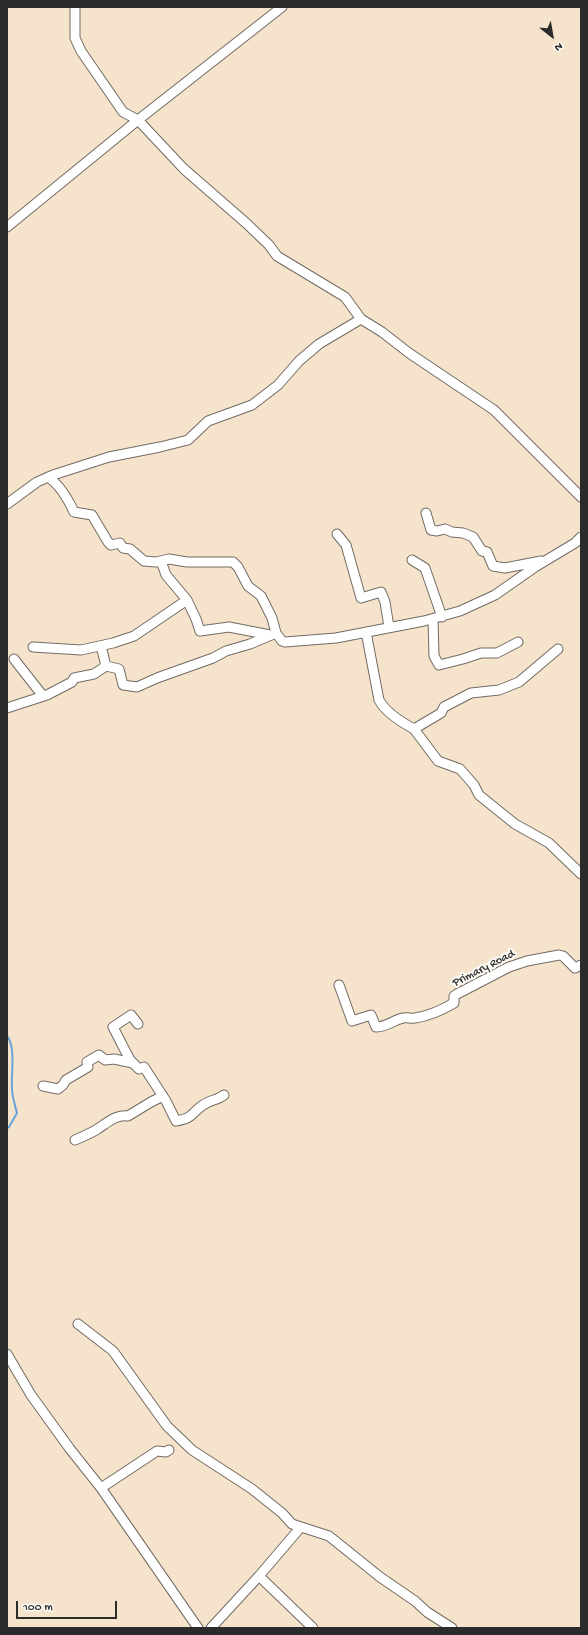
<!DOCTYPE html>
<style>
body{margin:0}
#map{position:relative;width:588px;height:1635px;overflow:hidden;background:#f6e3cc;font-family:"Gochi Hand",sans-serif}
canvas{display:block}
.frame{position:absolute;inset:0;border:8px solid #2b2b2b;pointer-events:none}
.north{position:absolute;left:532px;top:16px;width:40px;height:40px;-webkit-text-stroke:3px #fdfcf7;paint-order:stroke;rotate:149deg;font-size:11px;font-weight:700;line-height:16px;text-align:center;color:#2b2b2b}
.north::after{content:'';display:block;margin:auto;width:14px;height:18px;background:#2b2b2b;clip-path:polygon(50% 0,100% 100%,50% 72%,0 100%)}
.scale{position:absolute;left:16px;top:1601px;width:101px;height:18px;box-sizing:border-box;border:2px solid #2b2b2b;border-top:0;padding-left:5px;font-size:12px;line-height:14px;white-space:nowrap;color:#2b2b2b;-webkit-text-stroke:3px #fdfcf7;paint-order:stroke}
</style>
<div id="map">
<canvas width="588" height="1635"></canvas>
<div class="frame"></div>
<div class="north">N</div>
<div class="scale">100 m</div>
</div>
<script>
const g = document.querySelector('canvas').getContext('2d');
g.lineJoin = 'round';
function stroke(path, color, width, dash) { g.strokeStyle = color; g.lineWidth = width; g.lineCap = dash ? 'butt' : 'round'; g.setLineDash(dash || []); g.stroke(path); }
function label(font, color, halo, rows, align = 'center') {
  g.font = font + ' "Gochi Hand",sans-serif'; g.lineWidth = 4; g.setLineDash([]); g.textBaseline = 'middle'; g.strokeStyle = halo; g.fillStyle = color; for (const [text, x, y, turn = 0] of rows) {
    g.save(); g.translate(x, y); g.rotate((+turn || 0) * Math.PI / 180); g.textAlign = isNaN(turn) ? turn : align; if (halo) g.strokeText(text, 0, 0); g.fillText(text, 0, 0); g.restore();
  }
}
const stream = new Path2D(`
 M 7,1036 C 16,1047 11,1074 12,1088 C 12,1097 15,1105 17,1113 L 9,1127 L 7,1128`);
const minor = new Path2D(`
 M 75,7 L 75,38 L 81,51 L 123,112 L 138,120 L 184,169 L 246,223 L 269,245 L 277,256 L 345,297 L 361,319 L 382,332 L 409,353 L 494,410 L 581,497
 M 7,227 L 138,120 L 282,7
 M 48,477 C 60,485 68,499 74,512 L 92,515 L 108,542 L 111,545 L 120,543 L 123,548 L 130,549 L 144,561 L 156,562 L 169,559 L 187,562 L 233,562 L 238,567 L 248,586 L 261,596 L 272,618 L 276,633 L 282,641 L 285,642 L 336,638 L 424,621 L 460,611 L 495,595 L 535,567 L 575,543 L 581,537
 M 7,504 L 37,482 L 53,475 L 109,457 L 160,447 L 188,440 L 208,421 L 252,405 L 278,385 L 299,361 L 319,344 L 361,319
 M 426,513 L 431,530 L 437,531 L 445,529 L 452,532 L 463,533 L 473,537 L 482,551 L 487,552 L 493,566 L 505,568 L 541,561
 M 337,534 L 346,545 L 361,598 L 381,592 L 385,602 L 389,627
 M 412,560 L 425,568 L 442,617
 M 161,561 L 166,575 L 187,600 L 196,619 L 200,631 L 229,627 L 270,635
 M 433,619 L 434,656 L 439,665 L 463,659 L 481,653 L 497,653 L 518,642
 M 366,632 L 379,700 C 386,713 401,722 414,729 L 441,713 L 444,707 L 471,693 L 499,690 L 519,682 L 558,649
 M 101,646 L 106,666 L 119,669 L 123,685 L 137,687 L 157,678 L 213,658 L 226,651 L 250,644 L 276,633
 M 33,647 L 81,650 L 113,643 L 134,636 L 187,600
 M 14,659 L 43,696
 M 7,708 L 47,695 L 72,682 L 74,678 L 94,674 L 106,666
 M 414,729 L 438,761 L 460,769 L 474,785 L 479,795 L 515,824 L 549,843 L 581,874
 M 339,985 L 352,1021 L 371,1015 L 376,1027 C 388,1027 393,1020 403,1018 C 407,1017 411,1019 415,1018 C 429,1016 442,1010 454,1003 L 454,996 L 457,994 L 509,967 L 527,961 L 559,955 L 563,956 L 575,968 L 581,965
 M 138,1024 L 131,1015 L 113,1027 L 130,1060 L 139,1069 L 144,1067 L 166,1101 L 176,1121 C 194,1118 190,1114 203,1105 C 210,1100 218,1100 224,1095
 M 43,1086 L 58,1089 L 63,1085 L 66,1080 L 88,1067 L 87,1062 L 99,1055 L 105,1060 L 114,1059 L 133,1063
 M 75,1140 C 82,1137 89,1134 96,1130 C 106,1124 115,1114 128,1116 L 151,1102 L 163,1096
 M 78,1324 L 113,1351 L 167,1426 L 192,1450 L 252,1489 L 282,1513 L 292,1524 L 329,1536 L 380,1577 L 415,1601 L 427,1612 L 452,1628
 M 7,1354 L 31,1395 L 70,1449 L 101,1488 L 157,1451 L 166,1452 L 169,1450
 M 101,1488 L 198,1628
 M 259,1576 L 300,1528
 M 211,1628 L 259,1576 L 313,1628`);
const streetNames = [
 ["Primary Road",484,969,-27]
];
stroke(stream, '#69a4d9', 2);
stroke(minor, '#726b63', 11);
stroke(minor, '#fff', 9);
label('12px', '#2b2b2b', '#fdfcf7', streetNames);
</script>
